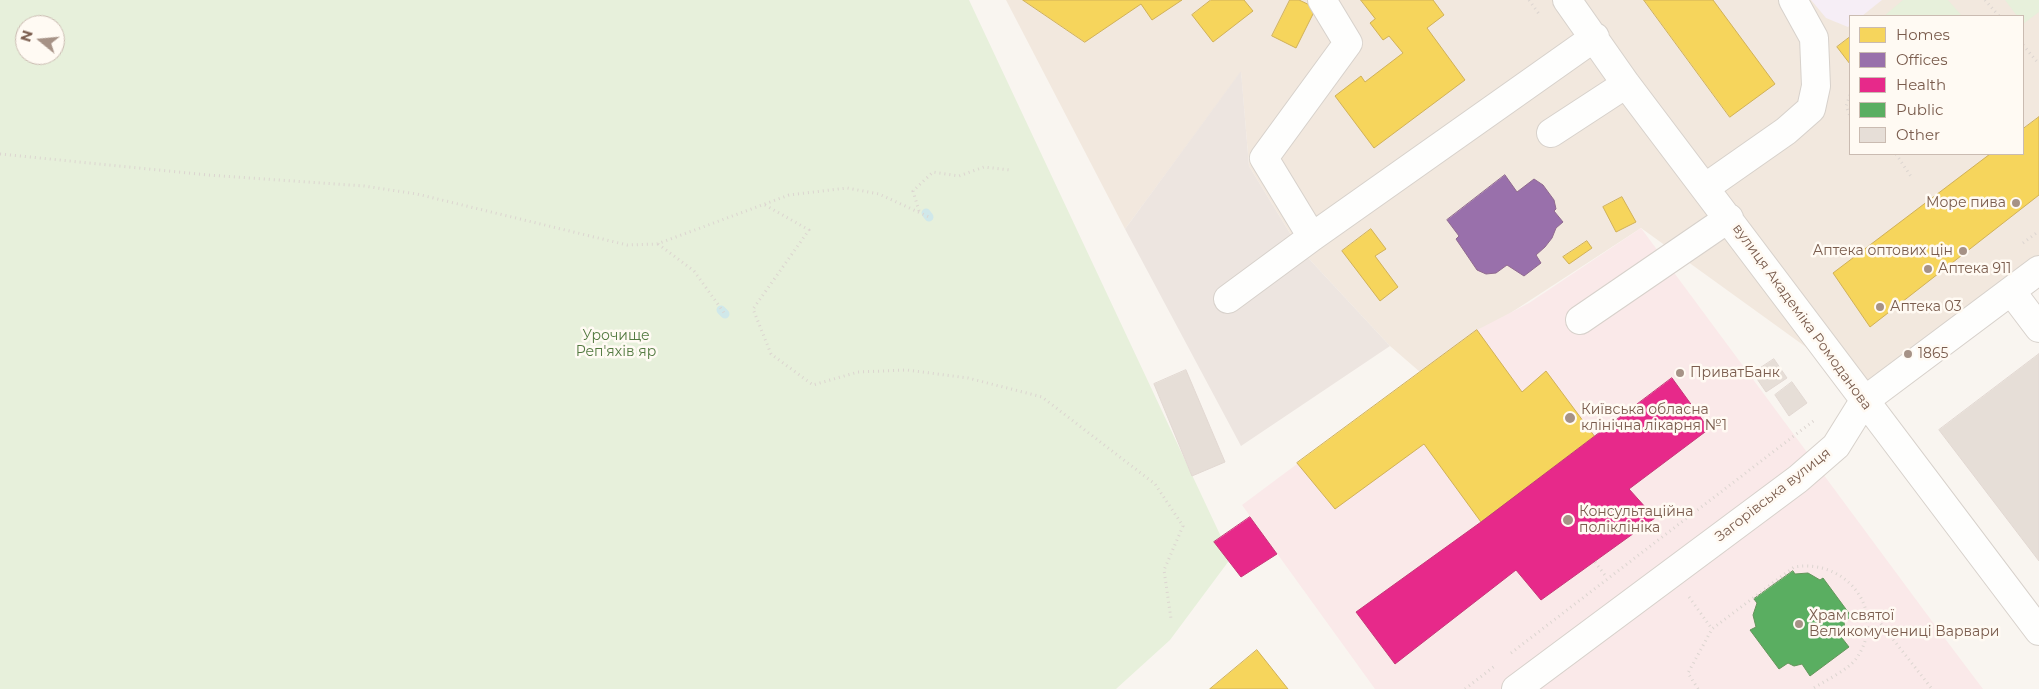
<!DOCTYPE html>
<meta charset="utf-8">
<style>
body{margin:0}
#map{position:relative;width:2039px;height:689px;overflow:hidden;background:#f9f5f0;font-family:Montserrat,sans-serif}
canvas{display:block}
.legend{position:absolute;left:1849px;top:15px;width:175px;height:140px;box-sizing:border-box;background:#fffaf3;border:1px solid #cabbb1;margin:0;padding:6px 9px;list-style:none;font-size:15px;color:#7a5c4d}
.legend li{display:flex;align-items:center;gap:10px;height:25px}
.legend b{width:25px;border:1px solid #cabbb1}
.north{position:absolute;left:15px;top:15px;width:50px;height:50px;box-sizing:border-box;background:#fffaf3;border:1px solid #cabbb1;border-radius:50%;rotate:287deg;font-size:14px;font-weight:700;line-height:20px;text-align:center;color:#7a5c4d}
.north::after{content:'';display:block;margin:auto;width:18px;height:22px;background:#a69286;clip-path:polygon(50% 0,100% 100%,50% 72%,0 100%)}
</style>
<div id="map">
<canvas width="2039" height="689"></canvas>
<ul class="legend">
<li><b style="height:14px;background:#f6d55c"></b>Homes</li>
<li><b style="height:14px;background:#9970ab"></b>Offices</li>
<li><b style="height:14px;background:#e7298a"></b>Health</li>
<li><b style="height:14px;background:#5aae61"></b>Public</li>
<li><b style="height:14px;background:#e6ded7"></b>Other</li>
</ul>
<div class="north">N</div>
</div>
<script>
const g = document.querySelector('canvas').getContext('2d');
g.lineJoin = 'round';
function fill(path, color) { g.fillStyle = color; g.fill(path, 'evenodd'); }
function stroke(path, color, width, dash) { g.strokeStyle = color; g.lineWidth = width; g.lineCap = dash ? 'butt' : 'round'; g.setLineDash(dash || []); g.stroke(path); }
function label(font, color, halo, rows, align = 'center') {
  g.font = font + ' Montserrat,sans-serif'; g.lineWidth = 5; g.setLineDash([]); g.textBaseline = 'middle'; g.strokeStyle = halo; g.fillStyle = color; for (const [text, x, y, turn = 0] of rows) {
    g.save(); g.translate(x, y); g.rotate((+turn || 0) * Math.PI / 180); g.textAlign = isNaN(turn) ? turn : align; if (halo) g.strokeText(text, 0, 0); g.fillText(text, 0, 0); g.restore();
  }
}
const residential = new Path2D(`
 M 1006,0 L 2039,0 L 2039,269 L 1871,394 L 1641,228 L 1420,372 L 1390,346 L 1299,248 L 1249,166 L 1241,72 L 1125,229 ZM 1850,16 L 2023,16 L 2023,154 L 1850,154 Z`);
const industrial = new Path2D(`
 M 1241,71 L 1249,166 L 1299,248 L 1390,346 L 1241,446 L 1125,229 Z`);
const education = new Path2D(`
 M 1811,0 L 1882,0 L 1862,16 L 1850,16 L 1850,25 L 1848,27 L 1826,18 Z`);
const medical = new Path2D(`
 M 1641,228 L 1940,632 L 1983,689 L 1375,689 L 1242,505 L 1477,330 L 1529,303 Z`);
const green = new Path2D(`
 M 0,0 L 969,0 L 1231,558 L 1170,640 L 1116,689 L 0,689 ZM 25,25 L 55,25 L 55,55 L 25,55 Z
 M 1903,0 L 1948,0 L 1962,16 L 1884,16 Z
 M 2005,0 L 2039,0 L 2039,12 L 2023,24 L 2023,16 L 2017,16 Z`);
const homes = new Path2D(`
 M 1023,0 L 1182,0 L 1152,20 L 1141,4 L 1085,42 Z
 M 1211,0 L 1244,0 L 1253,11 L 1213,42 L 1192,15 Z
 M 1290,0 L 1299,0 L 1316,8 L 1296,48 L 1272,36 Z
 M 1361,0 L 1433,0 L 1444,15 L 1427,28 L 1465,80 L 1374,148 L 1335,96 L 1361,76 L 1365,82 L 1403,53 L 1389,36 L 1383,40 L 1370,23 L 1375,19 Z
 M 1644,0 L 1713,0 L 1775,84 L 1730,117 Z
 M 1850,37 L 1850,64 L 1837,47 Z
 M 2039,117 L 2039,195 L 1870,327 L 1833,273 L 1990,154 L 2023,154 L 2023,129 Z
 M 1622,197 L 1636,222 L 1616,232 L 1603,207 Z
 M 1371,229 L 1386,249 L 1375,256 L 1398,287 L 1380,301 L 1342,251 Z
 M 1587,241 L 1592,248 L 1569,264 L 1563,257 Z
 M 1477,330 L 1522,392 L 1546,371 L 1595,437 L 1481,522 L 1424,444 L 1335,509 L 1297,463 Z
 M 1257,650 L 1288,689 L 1210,689 Z`);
const offices = new Path2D(`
 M 1505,175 L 1517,192 L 1534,179 L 1543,185 L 1554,200 L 1556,209 L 1554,211 L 1563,222 L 1556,228 L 1552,238 L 1545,247 L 1536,255 L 1541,263 L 1524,276 L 1507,265 L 1496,273 L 1486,274 L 1477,270 L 1456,239 L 1459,236 L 1447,220 Z`);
const health = new Path2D(`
 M 1672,378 L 1709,429 L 1629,489 L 1655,518 L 1541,600 L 1516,570 L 1395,664 L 1356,612 L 1481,522 Z
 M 1250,517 L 1277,554 L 1241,577 L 1214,542 Z`);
const public = new Path2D(`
 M 1793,571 L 1795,574 L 1808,573 L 1820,580 L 1823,578 L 1851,616 L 1844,622 L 1845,630 L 1842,638 L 1849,647 L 1810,676 L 1802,664 L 1794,666 L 1788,663 L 1779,669 L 1750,630 L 1756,627 L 1753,615 L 1757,603 L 1754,599 Z`);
const stream = new Path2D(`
 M 926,213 L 929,217
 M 721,310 L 725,314`);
const building = new Path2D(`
 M 2039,354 L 2039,561 L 1939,430 Z
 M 1774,359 L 1787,378 L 1766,392 L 1753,373 Z
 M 1186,370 L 1225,462 L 1192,476 L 1154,384 Z
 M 1792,382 L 1807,403 L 1789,416 L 1775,395 Z`);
const path = new Path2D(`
 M 1529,0 L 1539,14
 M 1985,0 L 1999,16
 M 2023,45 L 2039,64
 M 1850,95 L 1846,106 L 1850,116
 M 0,154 L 208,175 L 364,186 L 417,194 L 627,245 L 657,244 L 789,195 L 847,188 L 879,194 L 929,217
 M 1896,154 L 1912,178
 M 765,205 L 809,230 L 753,309 L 771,354 L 813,385 L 858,372 L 907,370 L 968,378 L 1042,397 L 1155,484 L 1183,526 L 1164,570 L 1171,619
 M 919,211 L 913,191 L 933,172 L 959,176 L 984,167 L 1010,170
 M 2023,243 L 2039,231
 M 658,244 L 694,271 L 725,314
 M 1595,562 L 1607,578
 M 1689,597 L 1712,629
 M 1869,615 L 1878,620 L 1932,689
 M 1511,653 L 1816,419
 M 1465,689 L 1496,665
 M 1698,689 L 1688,673 L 1712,629 L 1794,567 C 1847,558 1889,612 1856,659 C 1849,669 1823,682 1812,689`);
const minor = new Path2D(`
 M 1567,0 L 1626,84 L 2039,631
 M 1551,133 L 1626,84
 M 1706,187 L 1786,131 L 1811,109 L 1816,86 L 1814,38 L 1793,0
 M 1312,237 L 1264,158 L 1348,43 L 1322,0
 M 2011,291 L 2039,328
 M 1228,299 L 1312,237 L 1595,37
 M 1580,320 L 1729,218
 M 1516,689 L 1798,479 L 1836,446 L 1864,401 L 2039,270`);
const markers = [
 [2016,203,5,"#a69286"],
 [1963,251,5,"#a69286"],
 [1928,269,5,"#a69286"],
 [1880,307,5,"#a69286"],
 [1908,354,5,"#a69286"],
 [1680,373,5,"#a69286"],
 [1570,418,6,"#a69286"],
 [1568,520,6,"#a69286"],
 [1799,624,5,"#a69286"]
];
const poiNames = [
 ["Море пива",2006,203,"right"],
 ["Аптека оптових цін",1953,251,"right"],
 ["Аптека 911",1938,269],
 ["Аптека 03",1890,307],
 ["1865",1918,354],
 ["ПриватБанк",1690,373],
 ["Київська обласна",1581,410],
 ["клінічна лікарня №1",1581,426],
 ["Консультаційна",1579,512],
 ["поліклініка",1579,528],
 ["Храм святої",1809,616],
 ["Великомучениці Варвари",1809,632]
];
const streetNames = [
 ["вулиця Академіка Ромоданова",1802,317,54],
 ["Загорівська вулиця",1773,495,-38]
];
const parkNames = [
 ["Урочище",616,336],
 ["Реп'яхів яр",616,352]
];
fill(residential, '#f2e8de');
fill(industrial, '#ede5e0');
fill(education, '#f6eef6');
fill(medical, '#fae9e9');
fill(green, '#e7f0db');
fill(homes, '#f6d55c');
stroke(homes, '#d1b158', 1);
fill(offices, '#9970ab');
stroke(offices, '#906a8f', 1);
fill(health, '#e7298a');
stroke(health, '#c63878', 1);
fill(public, '#5aae61');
stroke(public, '#64955b', 1);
stroke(stream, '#d0e8ea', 9);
fill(building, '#e6ded7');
stroke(building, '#e2d8d2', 1);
stroke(minor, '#d7d1cb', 30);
stroke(path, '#dcd5d0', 3, [1, 4]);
stroke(minor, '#fefefd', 28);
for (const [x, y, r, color] of markers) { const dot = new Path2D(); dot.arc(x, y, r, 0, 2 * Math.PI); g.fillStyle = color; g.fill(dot); stroke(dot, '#fffaf3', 2); }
label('14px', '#7a5c4d', '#fffaf3', poiNames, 'left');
label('14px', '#7a5c4d', '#fffaf3', streetNames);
label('14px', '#537a41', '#fffaf3', parkNames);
</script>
